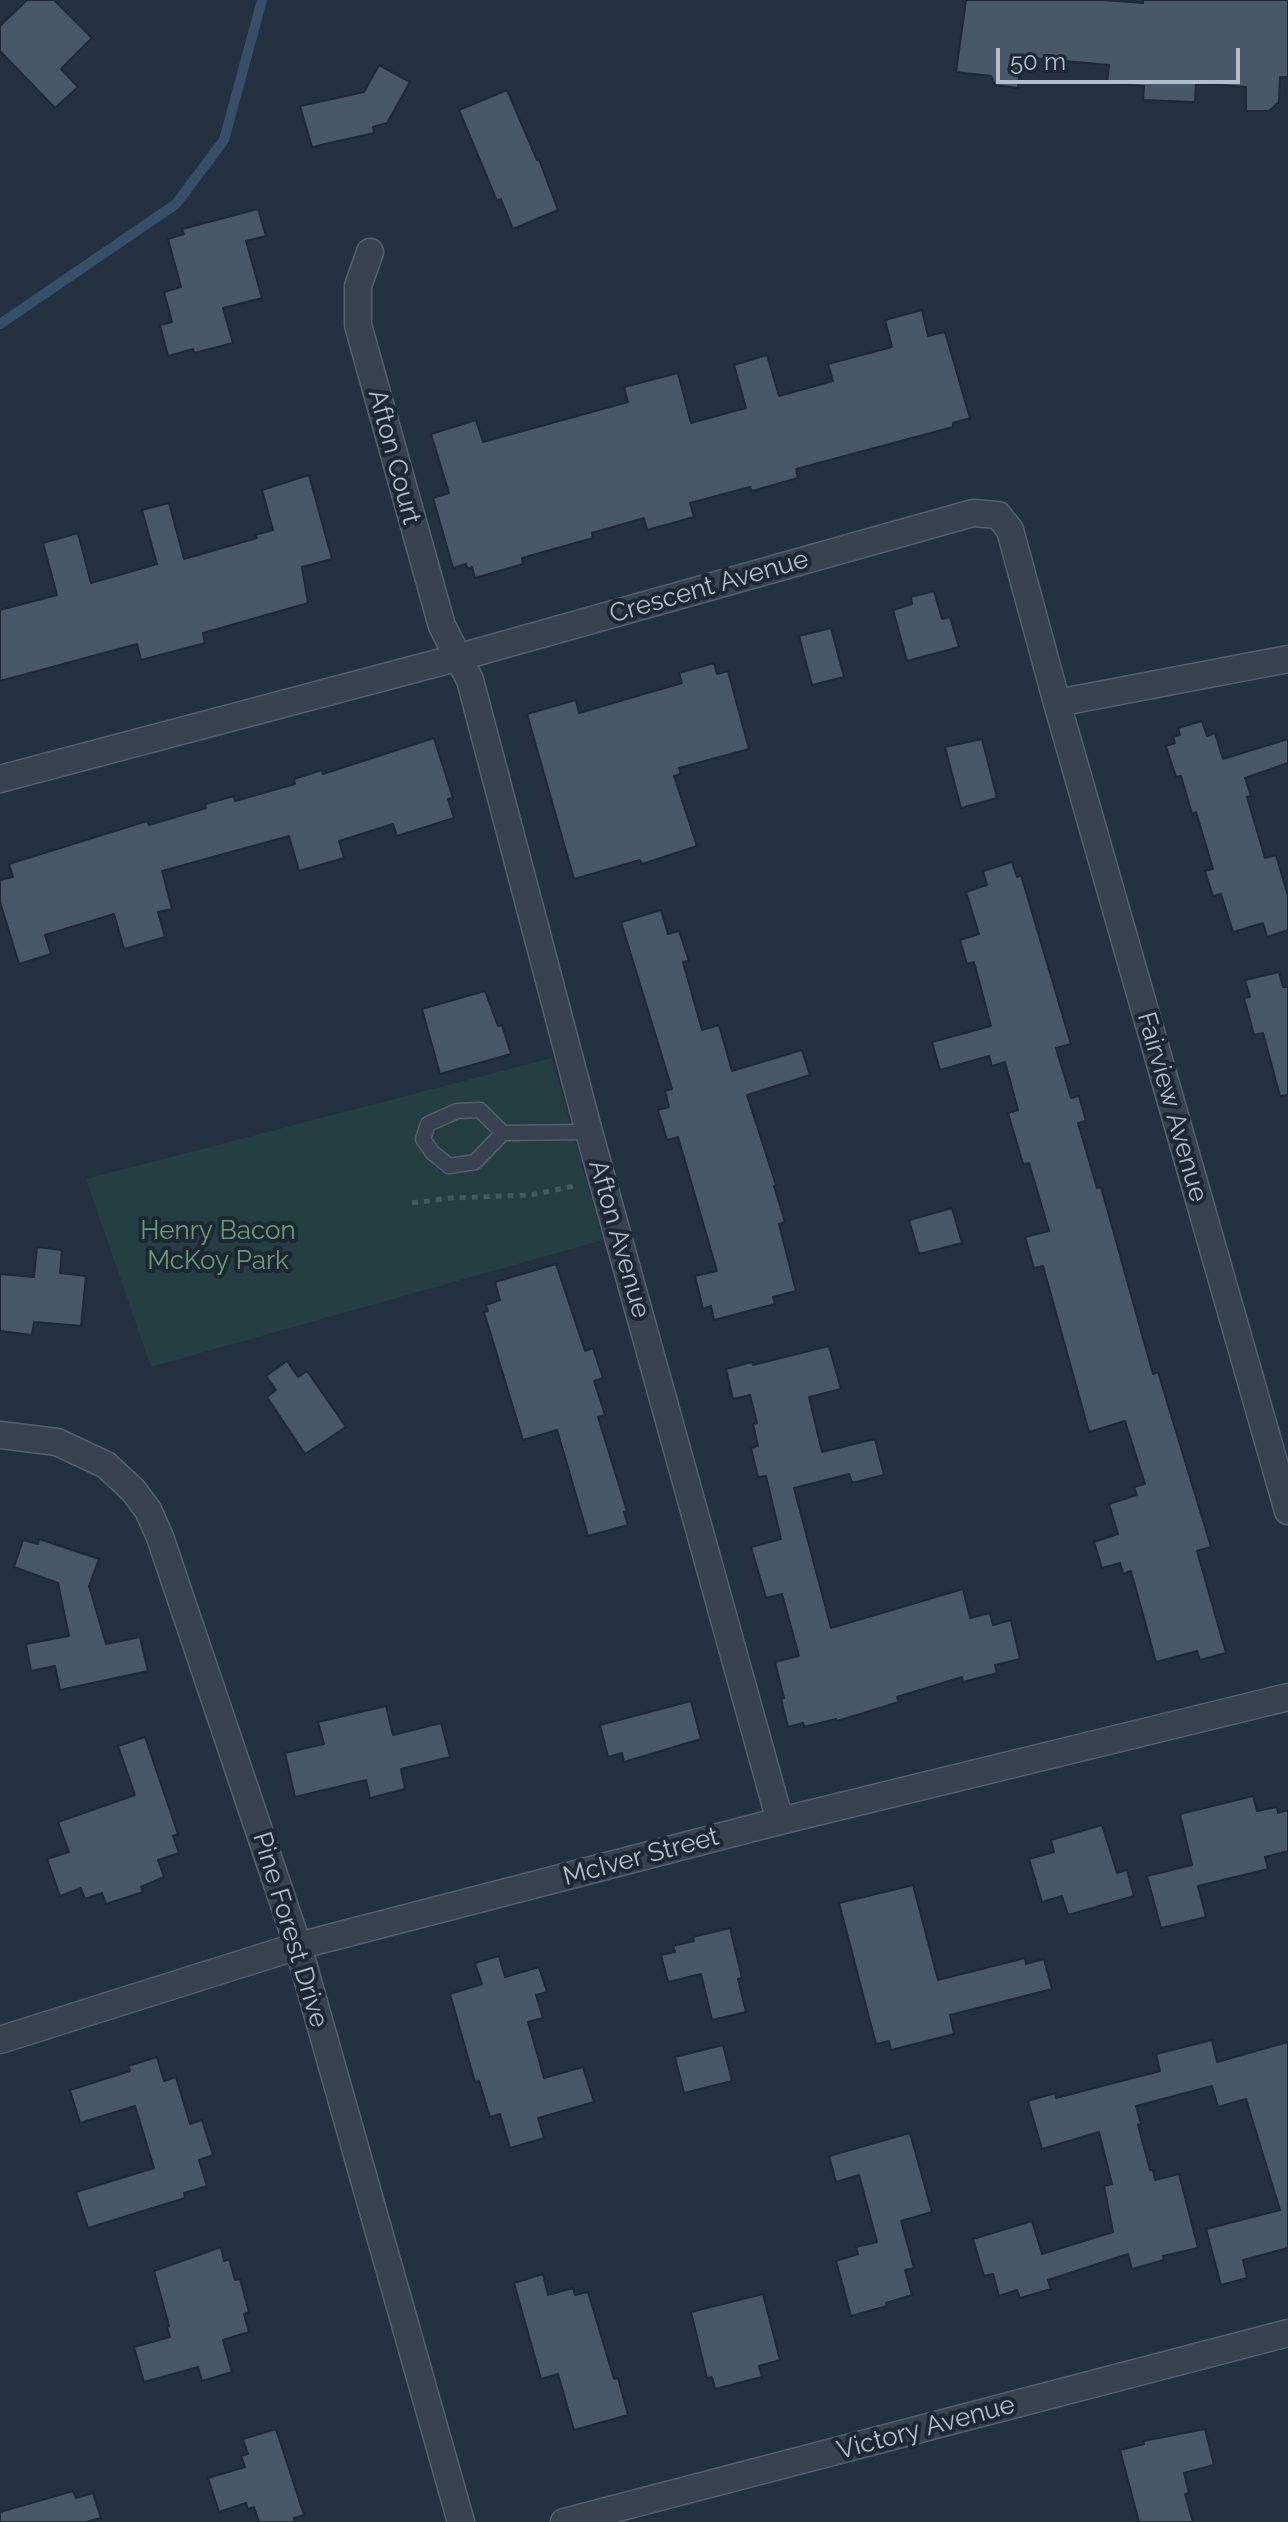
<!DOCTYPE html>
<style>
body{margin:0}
#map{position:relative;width:1288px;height:2522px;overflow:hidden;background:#233140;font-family:Raleway,sans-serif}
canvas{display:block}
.scale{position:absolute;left:996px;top:48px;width:244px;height:36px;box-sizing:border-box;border:4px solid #b4bdca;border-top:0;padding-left:10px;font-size:24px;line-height:28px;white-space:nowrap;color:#b4bdca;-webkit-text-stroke:6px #1d2735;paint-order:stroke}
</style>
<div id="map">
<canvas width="1288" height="2522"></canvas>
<div class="scale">50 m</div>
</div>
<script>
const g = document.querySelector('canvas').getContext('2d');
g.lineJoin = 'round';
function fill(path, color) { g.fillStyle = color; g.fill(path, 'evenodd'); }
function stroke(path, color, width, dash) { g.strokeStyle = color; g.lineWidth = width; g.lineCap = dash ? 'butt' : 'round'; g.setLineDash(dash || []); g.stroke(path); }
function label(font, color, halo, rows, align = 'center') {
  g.font = font + ' Raleway,sans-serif'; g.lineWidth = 8; g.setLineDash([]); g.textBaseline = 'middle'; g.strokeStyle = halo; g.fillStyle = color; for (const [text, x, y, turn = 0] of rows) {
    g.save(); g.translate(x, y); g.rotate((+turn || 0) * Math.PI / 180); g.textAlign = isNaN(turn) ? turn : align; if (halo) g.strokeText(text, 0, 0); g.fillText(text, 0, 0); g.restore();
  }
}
const green = new Path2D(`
 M 552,1058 L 603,1240 L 151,1367 L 86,1179 Z`);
const stream = new Path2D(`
 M 0,324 L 176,204 L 224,140 L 262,0`);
const building = new Path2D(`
 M 27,0 L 54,0 L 92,38 L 61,69 L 78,87 L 55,108 L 0,51 L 0,26 Z
 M 966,0 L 1103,0 L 1143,3 L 1143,0 L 1288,0 L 1288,77 L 1280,77 L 1279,102 L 1269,111 L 1246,111 L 1246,87 L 1196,83 L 1195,102 L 1143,100 L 1144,86 L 1107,83 L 1109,65 L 1021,57 L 1018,88 L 995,85 L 991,76 L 956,72 Z
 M 379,65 L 410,82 L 387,123 L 373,127 L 374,133 L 312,147 L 300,106 L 364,92 Z
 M 507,90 L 537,160 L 539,159 L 558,210 L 513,229 L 501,199 L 497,201 L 459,110 Z
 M 258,209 L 266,236 L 246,241 L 262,298 L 223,308 L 233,343 L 194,353 L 193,349 L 168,356 L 160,325 L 172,322 L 164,292 L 181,287 L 168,239 L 184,234 L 182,229 Z
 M 922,310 L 928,336 L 945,332 L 970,418 L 953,423 L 953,427 L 796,469 L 798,478 L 752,491 L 750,487 L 690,503 L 694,517 L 647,530 L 644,518 L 592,533 L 593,538 L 522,558 L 523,564 L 475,578 L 472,567 L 468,569 L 466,564 L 453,568 L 433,498 L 449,493 L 431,434 L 476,420 L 483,442 L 628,402 L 624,387 L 678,373 L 691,423 L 746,408 L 734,365 L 767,355 L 779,396 L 833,381 L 828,364 L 892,347 L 885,320 Z
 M 309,475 L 332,559 L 302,567 L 308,603 L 203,633 L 205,643 L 141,660 L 137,644 L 0,681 L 0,610 L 57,595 L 43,543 L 78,533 L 91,583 L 157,564 L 142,510 L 169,503 L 184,559 L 257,538 L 255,535 L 273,530 L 262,490 Z
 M 934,591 L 942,619 L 950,617 L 959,647 L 907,661 L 893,610 L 912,604 L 911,597 Z
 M 831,628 L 844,677 L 812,685 L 799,636 Z
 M 714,663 L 717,674 L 728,671 L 749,749 L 679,768 L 681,774 L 674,776 L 697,846 L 642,864 L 640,860 L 574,879 L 527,714 L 576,700 L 579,713 L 682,683 L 679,673 Z
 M 1202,721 L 1207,736 L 1215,733 L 1223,759 L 1288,739 L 1288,763 L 1245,778 L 1251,796 L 1247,797 L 1265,858 L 1276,855 L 1288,896 L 1288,930 L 1267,937 L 1263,923 L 1233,932 L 1221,894 L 1213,896 L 1205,871 L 1213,869 L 1196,812 L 1192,814 L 1181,776 L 1176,777 L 1166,746 L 1175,743 L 1173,737 L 1180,735 L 1178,728 Z
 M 434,738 L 453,798 L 448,799 L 454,818 L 397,836 L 393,824 L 339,841 L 344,858 L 299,871 L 289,836 L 162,871 L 172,909 L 158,912 L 165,937 L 124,949 L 114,914 L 45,935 L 51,954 L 19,964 L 0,902 L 0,880 L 13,877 L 9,864 L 147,821 L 149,825 L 206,808 L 205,804 L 234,796 L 235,801 L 295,784 L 294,779 L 322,770 L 323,774 Z
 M 982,739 L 997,798 L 961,808 L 945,747 Z
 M 1012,862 L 1017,877 L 1021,875 L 1071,1044 L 1056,1048 L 1071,1098 L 1079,1096 L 1086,1121 L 1078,1123 L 1097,1188 L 1101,1187 L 1153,1374 L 1158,1372 L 1211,1547 L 1197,1551 L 1226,1653 L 1200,1660 L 1197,1651 L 1156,1662 L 1131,1571 L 1123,1574 L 1120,1563 L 1102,1568 L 1094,1542 L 1118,1534 L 1109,1504 L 1137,1495 L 1134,1487 L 1145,1484 L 1125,1421 L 1089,1432 L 1043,1266 L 1034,1268 L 1025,1237 L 1049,1231 L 1029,1163 L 1023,1164 L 1008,1113 L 1018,1110 L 1005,1062 L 992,1066 L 989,1056 L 940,1070 L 932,1042 L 991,1026 L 974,962 L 967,964 L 960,940 L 979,934 L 966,892 L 987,885 L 983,871 Z
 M 661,910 L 668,934 L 679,931 L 689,961 L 683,962 L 702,1030 L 719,1025 L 732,1071 L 802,1050 L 810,1075 L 747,1095 L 776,1185 L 774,1186 L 785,1222 L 779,1224 L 796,1291 L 773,1297 L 775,1304 L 714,1320 L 711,1306 L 703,1309 L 695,1276 L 717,1271 L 678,1137 L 667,1140 L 658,1110 L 669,1107 L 665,1091 L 672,1089 L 621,922 Z
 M 1279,972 L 1283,987 L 1288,987 L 1288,1095 L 1280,1096 L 1263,1033 L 1254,1035 L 1244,998 L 1250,997 L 1245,980 Z
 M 485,991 L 498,1026 L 502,1025 L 511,1054 L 440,1074 L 422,1009 Z
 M 952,1208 L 962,1243 L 919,1254 L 909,1220 Z
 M 37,1247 L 62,1250 L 60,1273 L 86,1276 L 81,1326 L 34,1322 L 32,1335 L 0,1331 L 0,1274 L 34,1277 Z
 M 556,1264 L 585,1351 L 593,1348 L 603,1378 L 594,1381 L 605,1415 L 598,1417 L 627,1511 L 624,1512 L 628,1525 L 588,1536 L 557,1430 L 523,1440 L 484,1312 L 488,1311 L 486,1305 L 500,1300 L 495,1282 Z
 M 829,1346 L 841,1389 L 809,1397 L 822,1452 L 875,1439 L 884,1475 L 852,1483 L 849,1474 L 794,1488 L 831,1628 L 963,1589 L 970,1618 L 990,1613 L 993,1625 L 1011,1620 L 1020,1659 L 995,1665 L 997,1673 L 963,1682 L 962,1677 L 897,1697 L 899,1702 L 837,1721 L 836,1719 L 804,1727 L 803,1723 L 788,1727 L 781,1699 L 784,1698 L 775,1662 L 799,1656 L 782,1594 L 766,1598 L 751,1547 L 781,1539 L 766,1476 L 758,1477 L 751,1448 L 758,1446 L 753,1424 L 757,1423 L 750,1395 L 733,1399 L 726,1369 L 752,1362 L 753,1365 Z
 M 287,1361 L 298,1377 L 307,1371 L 346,1427 L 305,1454 L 267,1397 L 276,1390 L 266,1376 Z
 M 39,1539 L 99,1559 L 89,1586 L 106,1644 L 140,1637 L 148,1671 L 60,1690 L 55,1666 L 31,1671 L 26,1644 L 69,1636 L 58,1583 L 14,1567 L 23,1540 L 38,1544 Z
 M 691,1701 L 701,1739 L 624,1762 L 622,1753 L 608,1757 L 600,1725 Z
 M 386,1706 L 393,1735 L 441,1723 L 450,1757 L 401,1769 L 405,1789 L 370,1798 L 366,1780 L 295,1797 L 285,1753 L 324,1744 L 318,1722 Z
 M 145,1737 L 178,1834 L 173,1836 L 179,1853 L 158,1860 L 164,1877 L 141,1887 L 143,1892 L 106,1904 L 102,1893 L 85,1899 L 81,1888 L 60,1896 L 47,1859 L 69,1852 L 58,1822 L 135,1795 L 118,1746 Z
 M 1253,1796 L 1257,1811 L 1277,1807 L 1278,1813 L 1288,1810 L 1288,1851 L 1265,1857 L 1268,1869 L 1198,1886 L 1206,1917 L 1161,1928 L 1147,1876 L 1192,1865 L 1180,1814 Z
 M 1102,1825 L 1117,1873 L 1127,1870 L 1134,1896 L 1068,1915 L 1062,1896 L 1042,1902 L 1029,1859 L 1054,1852 L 1051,1840 Z
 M 913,1885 L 938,1980 L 1025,1958 L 1026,1964 L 1044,1959 L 1052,1989 L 950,2015 L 954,2034 L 891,2050 L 889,2041 L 876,2044 L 839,1903 Z
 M 730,1928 L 742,1978 L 738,1979 L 746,2012 L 712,2020 L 701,1974 L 668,1982 L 661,1955 L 675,1952 L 673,1946 L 694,1941 L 693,1937 Z
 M 499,1956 L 505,1977 L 539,1967 L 547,1992 L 536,1995 L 543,2018 L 528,2022 L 544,2078 L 583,2067 L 594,2102 L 538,2118 L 544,2138 L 510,2148 L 500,2114 L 490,2117 L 479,2081 L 475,2082 L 450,1994 L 482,1984 L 475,1963 Z
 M 1212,2040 L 1217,2062 L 1288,2042 L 1288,2248 L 1243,2260 L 1247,2278 L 1221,2285 L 1206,2229 L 1280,2210 L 1246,2099 L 1218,2107 L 1212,2086 L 1136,2106 L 1141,2124 L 1138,2125 L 1150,2170 L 1153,2170 L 1155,2180 L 1179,2174 L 1198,2248 L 1163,2256 L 1164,2260 L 1132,2269 L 1128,2254 L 1048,2280 L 1051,2289 L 1020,2298 L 1017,2290 L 999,2296 L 993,2274 L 984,2276 L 973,2239 L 1032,2221 L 1042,2254 L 1113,2232 L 1104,2186 L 1112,2184 L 1099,2132 L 1042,2149 L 1028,2101 L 1055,2093 L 1056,2098 L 1160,2071 L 1156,2054 Z
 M 723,2045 L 732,2081 L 684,2093 L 675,2057 Z
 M 157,2057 L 164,2081 L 176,2077 L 190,2124 L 202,2120 L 213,2155 L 199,2160 L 207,2186 L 184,2193 L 185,2198 L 88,2228 L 76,2192 L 154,2168 L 135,2106 L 80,2123 L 70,2090 L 130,2071 L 128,2066 Z
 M 910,2133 L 932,2212 L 901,2221 L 914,2268 L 905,2270 L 912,2295 L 886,2303 L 887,2306 L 851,2316 L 836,2261 L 858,2254 L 856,2247 L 877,2242 L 859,2175 L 836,2182 L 829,2156 Z
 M 221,2247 L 224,2261 L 229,2259 L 235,2280 L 240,2279 L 249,2312 L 244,2314 L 249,2332 L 223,2340 L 232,2372 L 202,2381 L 198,2367 L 144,2382 L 134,2347 L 170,2337 L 167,2327 L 169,2326 L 154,2271 Z
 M 543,2274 L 548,2295 L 573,2288 L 575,2295 L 588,2292 L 614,2379 L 618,2378 L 628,2415 L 574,2430 L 558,2374 L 541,2379 L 514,2283 Z
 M 763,2294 L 780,2360 L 759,2366 L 762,2377 L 715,2389 L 712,2377 L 707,2378 L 691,2312 Z
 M 276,2429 L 304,2515 L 294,2518 L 295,2522 L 259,2522 L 254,2507 L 248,2509 L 246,2503 L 219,2512 L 208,2478 L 245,2467 L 241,2456 L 248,2454 L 243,2439 Z
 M 1205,2429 L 1214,2465 L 1184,2473 L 1189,2493 L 1185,2494 L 1193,2522 L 1139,2522 L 1120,2450 L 1144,2444 L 1143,2441 Z
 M 73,2491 L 76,2498 L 93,2493 L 101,2518 L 86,2522 L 0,2522 L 0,2512 Z`);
const path = new Path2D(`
 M 412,1203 L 450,1198 L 531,1195 L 574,1186`);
const lane = new Path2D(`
 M 503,1133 L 475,1162 L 449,1166 L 432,1152 L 423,1139 L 428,1124 L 457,1111 L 480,1110 L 503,1133 L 589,1132`);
const street = new Path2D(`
 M 370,252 L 358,286 L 358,325 L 442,626 L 470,680 L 589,1132 L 780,1821
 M 1057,703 L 1288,1511
 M 0,779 L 460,657 L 973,513 L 998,515 L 1010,530 L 1057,703 L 1288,659
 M 0,1435 L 57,1442 L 106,1465 L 133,1490 L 148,1510 L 160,1537 L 298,1946 L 461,2522
 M 0,2040 L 298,1946 L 780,1821 L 1288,1697
 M 564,2522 L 1288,2333`);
const streetNames = [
 ["Afton Court",394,457,75],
 ["Crescent Avenue",709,587,-16],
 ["Fairview Avenue",1172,1107,74],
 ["Afton Avenue",619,1239,74],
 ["McIver Street",641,1857,-15],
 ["Pine Forest Drive",290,1930,73],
 ["Victory Avenue",926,2428,-15]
];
const parkNames = [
 ["Henry Bacon",218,1231],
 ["McKoy Park",218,1261]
];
fill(green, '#253e41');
stroke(stream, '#384f6a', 10);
fill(building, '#495869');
stroke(building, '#1f2937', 2);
stroke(lane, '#56606d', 17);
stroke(street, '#56606d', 29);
stroke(path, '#445b5e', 5, [6, 6]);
stroke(lane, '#384250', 14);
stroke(street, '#384250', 26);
label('26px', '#b4bdca', '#1d2735', streetNames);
label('26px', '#6a9c74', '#1d2735', parkNames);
</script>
